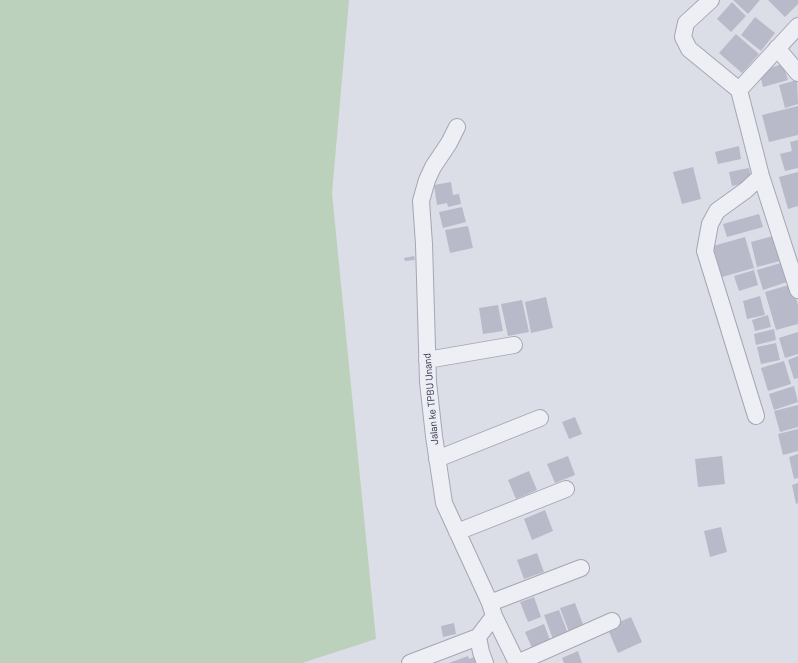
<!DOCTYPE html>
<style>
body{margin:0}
canvas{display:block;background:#dbdde7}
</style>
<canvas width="798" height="663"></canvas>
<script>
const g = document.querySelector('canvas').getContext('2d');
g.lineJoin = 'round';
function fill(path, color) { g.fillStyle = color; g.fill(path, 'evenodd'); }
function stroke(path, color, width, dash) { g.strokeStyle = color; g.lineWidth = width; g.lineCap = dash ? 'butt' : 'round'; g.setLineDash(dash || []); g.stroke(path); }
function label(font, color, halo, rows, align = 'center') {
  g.font = font + ' Barlow,sans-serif'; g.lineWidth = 3.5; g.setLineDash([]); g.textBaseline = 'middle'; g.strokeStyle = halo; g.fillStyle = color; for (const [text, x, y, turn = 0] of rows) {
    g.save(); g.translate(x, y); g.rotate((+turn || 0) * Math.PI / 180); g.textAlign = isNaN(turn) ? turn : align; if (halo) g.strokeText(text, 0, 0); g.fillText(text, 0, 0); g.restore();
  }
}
const green = new Path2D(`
 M 0,0 L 349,0 L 332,193 L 376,639 L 302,663 L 0,663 Z`);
const building = new Path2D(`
 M 733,0 L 760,0 L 748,14 Z
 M 768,0 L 798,0 L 798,4 L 785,17 Z
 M 732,2 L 746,16 L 731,32 L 717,19 Z
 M 755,17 L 775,33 L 761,51 L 741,35 Z
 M 736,34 L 759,54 L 742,73 L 719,53 Z
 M 783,64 L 788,80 L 763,87 L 759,71 Z
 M 797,80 L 798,104 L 785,108 L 779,85 Z
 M 798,106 L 798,135 L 769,142 L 762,115 Z
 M 798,140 L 798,168 L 785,171 L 780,154 L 792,151 L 790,142 Z
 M 739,146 L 741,159 L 718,164 L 715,152 Z
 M 693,167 L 701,199 L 682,204 L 673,172 Z
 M 749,168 L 752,182 L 732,186 L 729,172 Z
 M 798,172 L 798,206 L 788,209 L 779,177 Z
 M 451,182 L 453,195 L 459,194 L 461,204 L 448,207 L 447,203 L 437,205 L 434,185 Z
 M 462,207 L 466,222 L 443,228 L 439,212 Z
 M 759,214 L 763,227 L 727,237 L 723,224 Z
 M 468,226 L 473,248 L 450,253 L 445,230 Z
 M 773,236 L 780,261 L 757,267 L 751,242 Z
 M 745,237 L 754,268 L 722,277 L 713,246 Z
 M 414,256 L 415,260 L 405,261 L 404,258 Z
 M 784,262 L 790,281 L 763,290 L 757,270 Z
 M 754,270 L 758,285 L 739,291 L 734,276 Z
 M 792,284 L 798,305 L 798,324 L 776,330 L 765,292 Z
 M 760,296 L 765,315 L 747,319 L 743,301 Z
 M 546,297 L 553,328 L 531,333 L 525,302 Z
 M 522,300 L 529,332 L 508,336 L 501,304 Z
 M 498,305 L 503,331 L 483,334 L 479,308 Z
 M 768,315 L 771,327 L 755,331 L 752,320 Z
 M 774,329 L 776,340 L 756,345 L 754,334 Z
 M 798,332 L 798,354 L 785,358 L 779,338 Z
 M 776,343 L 780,360 L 761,364 L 757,347 Z
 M 798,356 L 798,378 L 794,379 L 788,360 Z
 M 784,361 L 791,384 L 768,391 L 761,368 Z
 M 794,386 L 798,402 L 774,410 L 769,394 Z
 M 798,405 L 798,427 L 780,432 L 774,411 Z
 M 575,417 L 582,434 L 569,439 L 562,422 Z
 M 798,429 L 798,451 L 783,455 L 778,434 Z
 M 798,454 L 798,478 L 794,479 L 789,457 Z
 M 568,456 L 575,475 L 555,483 L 547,464 Z
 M 722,456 L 725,484 L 698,487 L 695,459 Z
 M 529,471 L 537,490 L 516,499 L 508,480 Z
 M 798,483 L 798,503 L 796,504 L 792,485 Z
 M 545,510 L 553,531 L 532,540 L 524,519 Z
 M 721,527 L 727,552 L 710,557 L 704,531 Z
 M 537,553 L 544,572 L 524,579 L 517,560 Z
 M 534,597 L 541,617 L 528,622 L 520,602 Z
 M 575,603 L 584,627 L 569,632 L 560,608 Z
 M 559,610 L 569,636 L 554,642 L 544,615 Z
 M 631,617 L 642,642 L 618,653 L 609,632 L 614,630 L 612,625 Z
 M 454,623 L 456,634 L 443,637 L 441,626 Z
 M 544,624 L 550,640 L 532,648 L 525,632 Z
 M 578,651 L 582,663 L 564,663 L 562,658 Z
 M 468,656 L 469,659 L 474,657 L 476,663 L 449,663 Z`);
const minor = new Path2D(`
 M 711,0 L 686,23 L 683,37 L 689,49 L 739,90
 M 798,26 L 739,90 L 761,176 L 798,290
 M 777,48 L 798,73
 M 457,127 L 449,143 L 433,167 L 427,180 L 421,201 L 424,244 L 428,382 L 434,436 L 444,503 L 490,603 L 494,616 L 478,637 L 481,652 L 485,663
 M 427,360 L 514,345
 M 756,416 L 705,251 L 710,224 L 717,211 L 746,190 L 761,176
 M 437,459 L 540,418
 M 457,532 L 566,489
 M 490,603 L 581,568
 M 494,616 L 517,663 L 612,621
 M 410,663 L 478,637`);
const streetNames = [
 ["Jalan ke TPBU Unand",431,399,-95]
];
fill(green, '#bcd1bc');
fill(building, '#b9bac9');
stroke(minor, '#a4a6b4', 18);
stroke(minor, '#eeeff5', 16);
label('10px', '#25273d', '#ebecf4', streetNames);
</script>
